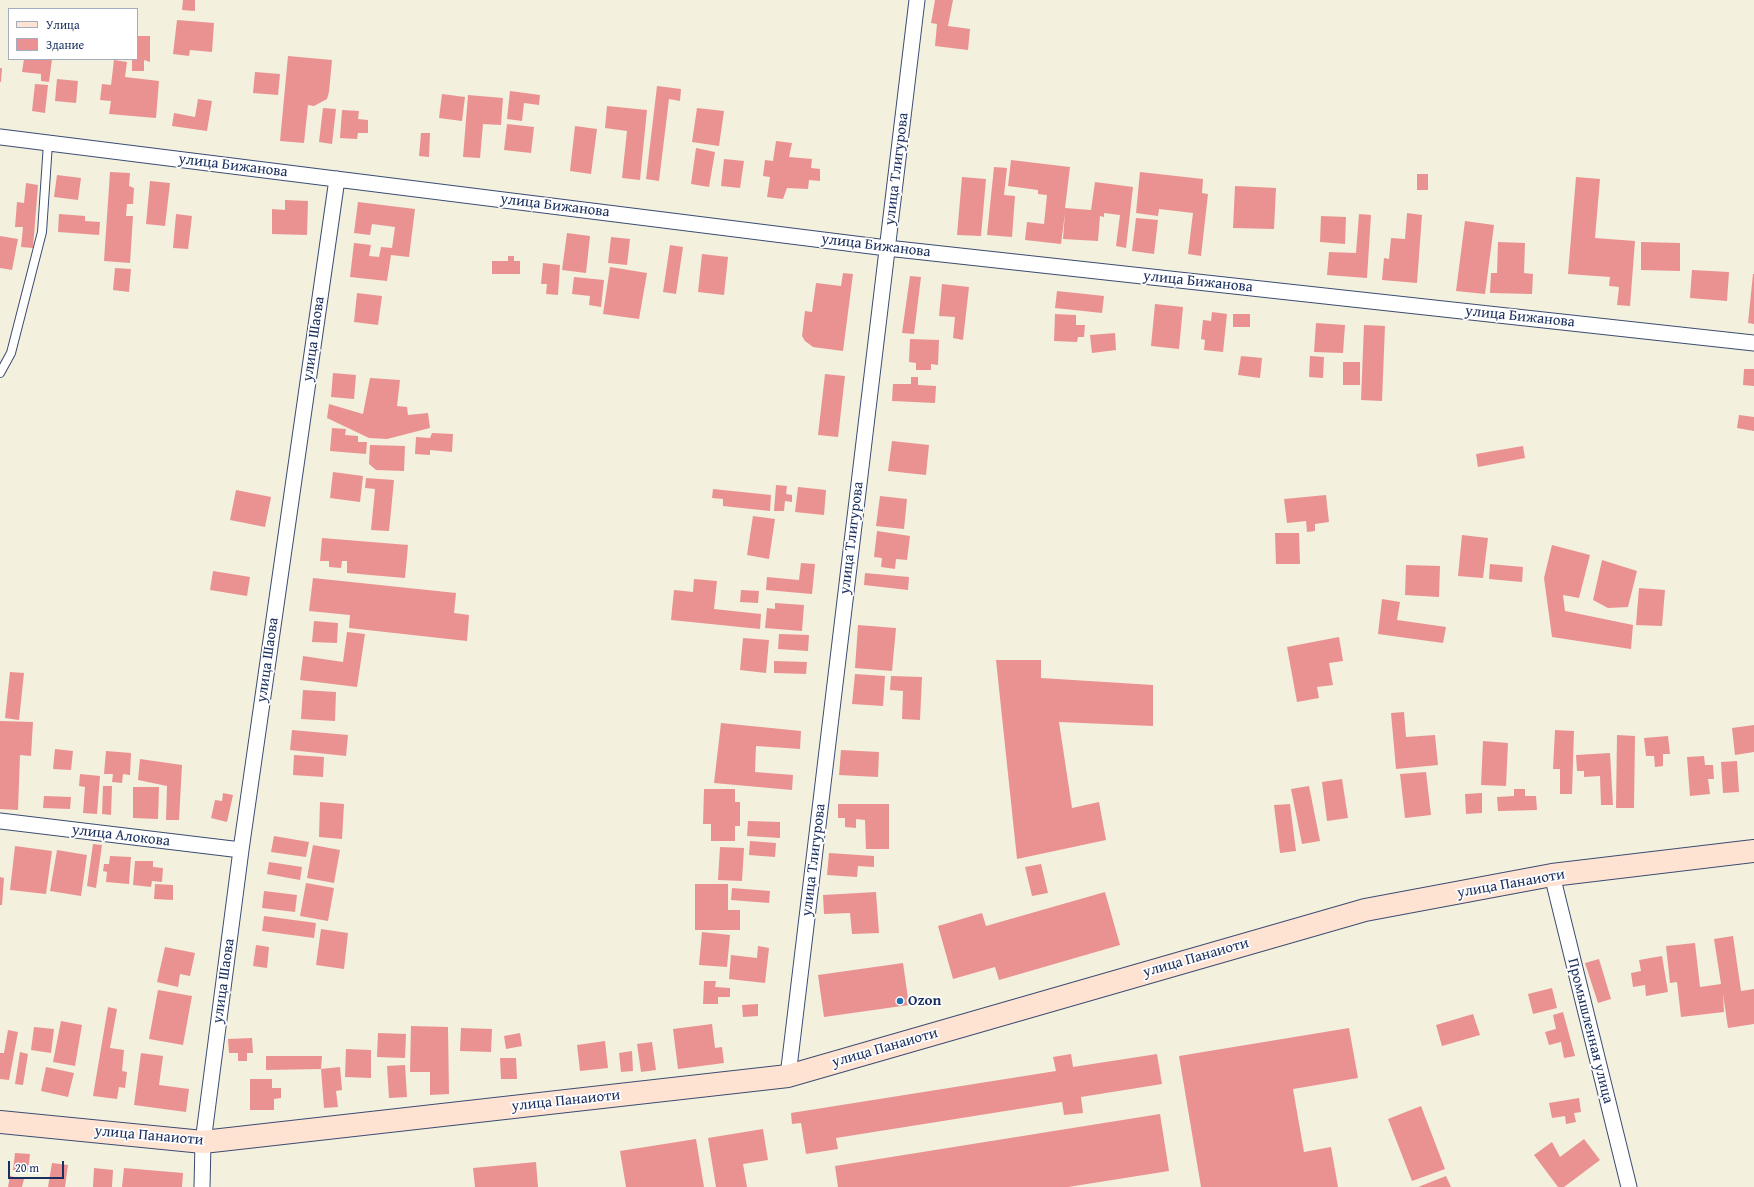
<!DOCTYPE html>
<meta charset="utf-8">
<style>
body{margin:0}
#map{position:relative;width:1754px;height:1187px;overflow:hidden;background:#f3f0de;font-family:"Gentium Book Plus",serif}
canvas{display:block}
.legend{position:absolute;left:8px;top:8px;width:130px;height:52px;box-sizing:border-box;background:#fff;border:1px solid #a4acbf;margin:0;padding:5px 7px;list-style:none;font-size:12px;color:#1b2f5e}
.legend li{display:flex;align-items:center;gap:8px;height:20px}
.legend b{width:20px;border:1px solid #a4acbf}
.scale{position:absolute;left:8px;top:1161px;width:56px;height:18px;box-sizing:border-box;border:2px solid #1b2f5e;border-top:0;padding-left:5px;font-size:12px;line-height:14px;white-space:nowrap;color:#1b2f5e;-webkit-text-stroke:3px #fff;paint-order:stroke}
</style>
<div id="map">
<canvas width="1754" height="1187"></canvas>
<ul class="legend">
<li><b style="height:5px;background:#fee3d2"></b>Улица</li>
<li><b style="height:11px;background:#ea9291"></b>Здание</li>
</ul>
<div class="scale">20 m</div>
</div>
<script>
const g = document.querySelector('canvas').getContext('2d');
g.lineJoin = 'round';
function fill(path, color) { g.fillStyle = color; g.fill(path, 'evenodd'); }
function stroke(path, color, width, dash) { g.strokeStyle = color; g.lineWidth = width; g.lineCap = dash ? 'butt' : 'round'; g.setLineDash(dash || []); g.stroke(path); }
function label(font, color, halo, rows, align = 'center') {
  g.font = font + ' "Gentium Book Plus",serif'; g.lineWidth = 3.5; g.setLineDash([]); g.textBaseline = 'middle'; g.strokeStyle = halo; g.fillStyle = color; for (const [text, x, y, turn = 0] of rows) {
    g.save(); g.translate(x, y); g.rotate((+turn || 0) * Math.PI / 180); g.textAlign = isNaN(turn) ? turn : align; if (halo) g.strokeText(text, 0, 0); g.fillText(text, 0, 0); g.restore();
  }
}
const building = new Path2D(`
 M 183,0 L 195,0 L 195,11 L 182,10 Z
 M 935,0 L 953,0 L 948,26 L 970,29 L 968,50 L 935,46 L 937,24 L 931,23 Z
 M 177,20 L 214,23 L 212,52 L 190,50 L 189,56 L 173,54 Z
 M 137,36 L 150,36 L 150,62 L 144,60 L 144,71 L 132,71 L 132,59 L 137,59 Z
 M 288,56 L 332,60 L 329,92 L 327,99 L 314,106 L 308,105 L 304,143 L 280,141 Z
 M 24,59 L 52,59 L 49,82 L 41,81 L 41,74 L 22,72 Z
 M 114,60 L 127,62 L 125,77 L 159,81 L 156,118 L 109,114 L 111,101 L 100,100 L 102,84 L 111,85 Z
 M 0,68 L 2,68 L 1,82 L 0,82 Z
 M 255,72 L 280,74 L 278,95 L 253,93 Z
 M 57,79 L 78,81 L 76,103 L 55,101 Z
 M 35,84 L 48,85 L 45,113 L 32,111 Z
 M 657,86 L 681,89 L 680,101 L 669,99 L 659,181 L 646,179 Z
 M 510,91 L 540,95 L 539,105 L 524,103 L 522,121 L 507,119 Z
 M 442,94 L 465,97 L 462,121 L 439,118 Z
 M 468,95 L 503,98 L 501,125 L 483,124 L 480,158 L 463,157 Z
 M 198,99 L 212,101 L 207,131 L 172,126 L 174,113 L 195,117 Z
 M 607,106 L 647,110 L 640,180 L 622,178 L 627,131 L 605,128 Z
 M 323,108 L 336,109 L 332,144 L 319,142 Z
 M 697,108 L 724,111 L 719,146 L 692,142 Z
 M 342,110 L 359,111 L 358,119 L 368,120 L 368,133 L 358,133 L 357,139 L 340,138 Z
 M 507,124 L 534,127 L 531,153 L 504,150 Z
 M 575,126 L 597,129 L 591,174 L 570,171 Z
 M 421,133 L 430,133 L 429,157 L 419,156 Z
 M 776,141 L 792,143 L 789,157 L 812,159 L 811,168 L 820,169 L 820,181 L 809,180 L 808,189 L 787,188 L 783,199 L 767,197 L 770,177 L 763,176 L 765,160 L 773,161 Z
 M 696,148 L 715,152 L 709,187 L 691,184 Z
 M 724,159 L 744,161 L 740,188 L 721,186 Z
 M 1011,160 L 1070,167 L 1065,208 L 1091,210 L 1095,182 L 1133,187 L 1126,248 L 1116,246 L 1120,215 L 1104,213 L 1104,217 L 1100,216 L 1098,241 L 1063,239 L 1065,213 L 1061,244 L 1025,240 L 1027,222 L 1044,224 L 1047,195 L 1038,194 L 1038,190 L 1008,186 Z
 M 994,167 L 1007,168 L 1004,195 L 1015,196 L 1012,237 L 987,235 Z
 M 110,172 L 130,173 L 129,186 L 134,188 L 133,204 L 127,204 L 126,216 L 133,216 L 130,263 L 104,261 Z
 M 1140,172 L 1203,179 L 1202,193 L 1208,194 L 1201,256 L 1188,254 L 1193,213 L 1159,209 L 1158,216 L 1136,213 Z
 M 1417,174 L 1428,174 L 1428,190 L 1417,190 Z
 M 57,175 L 81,178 L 78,200 L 54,197 Z
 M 962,177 L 986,179 L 981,236 L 957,235 Z
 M 1576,177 L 1600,179 L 1595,238 L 1635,241 L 1630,306 L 1617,305 L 1619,287 L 1609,286 L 1610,277 L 1568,274 Z
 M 150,181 L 170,183 L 165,226 L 146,224 Z
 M 26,183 L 38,185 L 33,248 L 21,247 L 23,227 L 15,227 L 17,202 L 24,203 Z
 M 1235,186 L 1276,188 L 1274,229 L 1233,228 Z
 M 285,200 L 308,201 L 307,235 L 272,234 L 272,209 L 285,210 Z
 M 358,202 L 415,209 L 409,257 L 391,255 L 387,281 L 350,277 L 354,243 L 371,245 L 369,256 L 379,257 L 381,247 L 392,248 L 395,227 L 372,224 L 370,235 L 354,233 Z
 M 1407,213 L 1422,215 L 1417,283 L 1382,280 L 1384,258 L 1389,259 L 1391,238 L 1405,239 Z
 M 59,214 L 85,216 L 85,221 L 100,222 L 99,235 L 58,232 Z
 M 176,214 L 192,216 L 188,249 L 173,248 Z
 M 1359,214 L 1371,215 L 1367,278 L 1327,275 L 1329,252 L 1356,253 Z
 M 1321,216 L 1346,217 L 1345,244 L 1320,242 Z
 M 1136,218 L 1158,220 L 1154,254 L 1132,251 Z
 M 1465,221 L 1494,225 L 1485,294 L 1456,291 Z
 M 567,233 L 590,236 L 586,273 L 562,270 Z
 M 0,236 L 18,239 L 12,270 L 0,268 Z
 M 611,237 L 630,239 L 627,265 L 608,263 Z
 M 1498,242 L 1525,243 L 1524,273 L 1533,274 L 1532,294 L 1490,293 L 1491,273 L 1497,273 Z
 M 1641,242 L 1680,243 L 1680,271 L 1641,270 Z
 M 670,245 L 683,247 L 676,294 L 663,292 Z
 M 702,254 L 728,257 L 724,295 L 698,292 Z
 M 508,256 L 514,256 L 514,261 L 520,261 L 520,274 L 492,274 L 492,261 L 508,261 Z
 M 543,263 L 560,265 L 558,295 L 546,294 L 547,284 L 541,284 Z
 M 610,267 L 647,273 L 639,319 L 603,314 Z
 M 115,268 L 131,269 L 129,292 L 113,290 Z
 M 1692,270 L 1729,272 L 1727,301 L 1690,298 Z
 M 843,273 L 853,274 L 843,351 L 813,347 L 805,341 L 802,336 L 805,311 L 812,312 L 816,283 L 841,286 Z
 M 1753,274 L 1754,274 L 1754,324 L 1748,323 Z
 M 910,276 L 921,277 L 914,334 L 902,333 Z
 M 574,277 L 604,280 L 601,307 L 589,305 L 590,296 L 572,294 Z
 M 942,284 L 969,287 L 963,340 L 953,338 L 955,317 L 939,316 Z
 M 1057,291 L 1104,296 L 1102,313 L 1055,308 Z
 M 357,293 L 382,296 L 378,325 L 354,322 Z
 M 1155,304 L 1183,307 L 1179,349 L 1151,346 Z
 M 1212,312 L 1227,314 L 1223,352 L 1204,350 L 1205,340 L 1201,339 L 1203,320 L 1211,321 Z
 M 1055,314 L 1076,315 L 1076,325 L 1085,325 L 1084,337 L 1078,337 L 1077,342 L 1054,341 Z
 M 1233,314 L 1250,314 L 1250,327 L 1233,327 Z
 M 1316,323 L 1345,325 L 1343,353 L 1314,352 Z
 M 1364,325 L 1385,326 L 1382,401 L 1361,400 Z
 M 1115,333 L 1116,350 L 1092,353 L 1090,335 Z
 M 910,339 L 939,340 L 938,365 L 931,364 L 931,370 L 916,370 L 916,363 L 909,362 Z
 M 1241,356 L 1262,358 L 1260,378 L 1238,375 Z
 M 1310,356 L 1324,357 L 1323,378 L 1309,377 Z
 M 1343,362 L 1360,362 L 1360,385 L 1343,385 Z
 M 1744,369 L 1754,369 L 1754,386 L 1743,385 Z
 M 333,373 L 356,375 L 354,399 L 331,397 Z
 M 825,374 L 845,376 L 838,437 L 818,435 Z
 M 911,377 L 918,377 L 918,385 L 936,386 L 935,403 L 892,401 L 893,384 L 911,384 Z
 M 370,378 L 400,380 L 397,406 L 407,407 L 408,415 L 428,413 L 430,428 L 387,439 L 369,438 L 327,418 L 329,404 L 363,414 Z
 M 1739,415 L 1754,417 L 1754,431 L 1737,428 Z
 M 332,428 L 346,429 L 345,435 L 358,436 L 358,442 L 367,442 L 366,454 L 330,451 Z
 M 432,433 L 453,434 L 452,452 L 430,450 L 430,455 L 415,454 L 416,437 L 430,438 Z
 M 892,441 L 929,445 L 926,475 L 888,471 Z
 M 370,445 L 405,446 L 404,471 L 376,470 L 369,464 Z
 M 1523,446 L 1525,458 L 1478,467 L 1476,454 Z
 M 333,472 L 363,476 L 360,502 L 330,498 Z
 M 366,478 L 394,480 L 389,531 L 371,530 L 375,489 L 365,488 Z
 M 776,485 L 787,486 L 786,494 L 792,495 L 792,502 L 785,501 L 784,511 L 774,511 Z
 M 798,487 L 826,490 L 824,515 L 795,512 Z
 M 713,489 L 771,495 L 770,511 L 723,506 L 723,499 L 712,498 Z
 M 236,490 L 271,497 L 265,527 L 230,520 Z
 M 1326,495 L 1329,522 L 1315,524 L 1315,531 L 1307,532 L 1306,521 L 1287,523 L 1284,499 Z
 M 880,496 L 907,499 L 904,529 L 876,526 Z
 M 753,516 L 775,519 L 769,559 L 747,555 Z
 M 877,531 L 910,536 L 907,560 L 896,559 L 895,569 L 881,567 L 882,558 L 874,557 Z
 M 1275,533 L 1299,533 L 1300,564 L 1276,564 Z
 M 1462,535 L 1488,538 L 1483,578 L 1458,576 Z
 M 322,538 L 408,545 L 405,578 L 347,573 L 347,561 L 342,561 L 341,568 L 329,567 L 329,561 L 320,561 Z
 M 1552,545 L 1590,555 L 1579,598 L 1563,595 L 1565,611 L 1633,625 L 1631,649 L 1552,637 L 1544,578 Z
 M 1602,560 L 1637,571 L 1628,607 L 1608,608 L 1593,600 Z
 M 801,563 L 815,564 L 812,594 L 766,590 L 767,577 L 799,580 Z
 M 1490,564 L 1523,567 L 1522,582 L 1489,579 Z
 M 1406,565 L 1440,566 L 1439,597 L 1405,595 Z
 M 213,571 L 250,577 L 247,596 L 210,590 Z
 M 865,573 L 909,577 L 908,590 L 864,585 Z
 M 313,578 L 456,593 L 454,613 L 469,615 L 467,641 L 349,628 L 350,615 L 309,611 Z
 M 694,579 L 717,581 L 714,609 L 761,614 L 760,629 L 671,620 L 674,590 L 693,592 Z
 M 1639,588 L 1665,590 L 1662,626 L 1636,625 Z
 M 741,590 L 759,591 L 758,603 L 740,602 Z
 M 1382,599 L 1400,602 L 1397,620 L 1446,627 L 1443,643 L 1378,634 Z
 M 775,603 L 804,605 L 802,631 L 765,628 L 767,608 L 775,609 Z
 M 314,621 L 338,623 L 337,643 L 312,642 Z
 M 858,625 L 896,628 L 892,671 L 855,668 Z
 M 347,632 L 365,634 L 357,687 L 300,680 L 303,656 L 343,662 Z
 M 779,634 L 809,635 L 808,651 L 778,649 Z
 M 1339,637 L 1343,661 L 1329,663 L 1333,685 L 1317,687 L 1319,698 L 1297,702 L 1287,647 Z
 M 743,638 L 769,640 L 766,673 L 740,670 Z
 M 996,660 L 1041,660 L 1041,678 L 1153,685 L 1153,726 L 1059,722 L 1072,808 L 1099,802 L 1106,840 L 1017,859 Z
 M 774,661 L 807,662 L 806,674 L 774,673 Z
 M 10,672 L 24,673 L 19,720 L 5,718 Z
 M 855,674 L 885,676 L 883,706 L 852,704 Z
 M 891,676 L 922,677 L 920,720 L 902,719 L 903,691 L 890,690 Z
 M 303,690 L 336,692 L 335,721 L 301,719 Z
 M 1404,712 L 1406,737 L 1435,735 L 1438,765 L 1396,769 L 1391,713 Z
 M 0,721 L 33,722 L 31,756 L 20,755 L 18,810 L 0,809 Z
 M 721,723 L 801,731 L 800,749 L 756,746 L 755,772 L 793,775 L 792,790 L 714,783 Z
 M 1754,725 L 1754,752 L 1735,755 L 1732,728 Z
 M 292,730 L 348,735 L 346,756 L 290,750 Z
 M 1555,730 L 1574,731 L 1572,794 L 1560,794 L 1560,769 L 1553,769 Z
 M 1617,735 L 1635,736 L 1634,808 L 1616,808 Z
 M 1668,736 L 1670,754 L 1663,754 L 1663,766 L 1655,767 L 1654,756 L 1646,756 L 1644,738 Z
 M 1483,741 L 1508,743 L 1506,786 L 1481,785 Z
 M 55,749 L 73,751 L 71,770 L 53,769 Z
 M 841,750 L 879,752 L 878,777 L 839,775 Z
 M 106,751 L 131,753 L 130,775 L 123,774 L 122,783 L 112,782 L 113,774 L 104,774 Z
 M 1610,753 L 1613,805 L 1601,805 L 1600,776 L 1584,777 L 1584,771 L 1577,771 L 1576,755 Z
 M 294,755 L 324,757 L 323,777 L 293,775 Z
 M 1704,756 L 1705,765 L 1713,765 L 1714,779 L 1708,779 L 1710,794 L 1690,796 L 1687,757 Z
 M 140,759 L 182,765 L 179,820 L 166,820 L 167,786 L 138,780 Z
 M 1737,761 L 1739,792 L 1723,793 L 1721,762 Z
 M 1426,772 L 1431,815 L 1405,818 L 1400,774 Z
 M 80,774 L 100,776 L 97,814 L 83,813 L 85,787 L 79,786 Z
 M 1342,779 L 1348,818 L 1327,821 L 1322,782 Z
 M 103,786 L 112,786 L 111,815 L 102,814 Z
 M 1309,786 L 1320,841 L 1302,844 L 1291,789 Z
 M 133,787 L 159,787 L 158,819 L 133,818 Z
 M 704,789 L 735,789 L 735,802 L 740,802 L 740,826 L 735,826 L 735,841 L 711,841 L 711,824 L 703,824 Z
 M 1514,789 L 1525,789 L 1525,796 L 1536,796 L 1537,810 L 1498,811 L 1497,797 L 1514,796 Z
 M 223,793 L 233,795 L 227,822 L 211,818 L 215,800 L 222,801 Z
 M 1482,793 L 1482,813 L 1466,814 L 1465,794 Z
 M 44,796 L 71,797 L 70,809 L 43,808 Z
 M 320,802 L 344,804 L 342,839 L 319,837 Z
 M 838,804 L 889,804 L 889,849 L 866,849 L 865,820 L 856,819 L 856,828 L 845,827 L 845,818 L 838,818 Z
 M 1290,804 L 1296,851 L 1280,853 L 1274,805 Z
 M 748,821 L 780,822 L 780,838 L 747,836 Z
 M 274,836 L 309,842 L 306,857 L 271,852 Z
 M 750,841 L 776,843 L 775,857 L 749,855 Z
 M 93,844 L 102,845 L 96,888 L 87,886 Z
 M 313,845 L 340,850 L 334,883 L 307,878 Z
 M 15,846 L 52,851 L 46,894 L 10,890 Z
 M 720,847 L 744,848 L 742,881 L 718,880 Z
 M 57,850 L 87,855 L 81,896 L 50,891 Z
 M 829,853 L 874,856 L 874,867 L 858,866 L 857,877 L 827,875 Z
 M 110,856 L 131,857 L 129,884 L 106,882 L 107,872 L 103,871 L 104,864 L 109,864 Z
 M 135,861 L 153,861 L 153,867 L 163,868 L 162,882 L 152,881 L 151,887 L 133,885 Z
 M 269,862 L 302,867 L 300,880 L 267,874 Z
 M 1041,864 L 1048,893 L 1032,896 L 1025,867 Z
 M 0,877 L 4,878 L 2,905 L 0,905 Z
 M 306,883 L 334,888 L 328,921 L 300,916 Z
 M 155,884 L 173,885 L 173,900 L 154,899 Z
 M 695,884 L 728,884 L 728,910 L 740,910 L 740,930 L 695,930 Z
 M 732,888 L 770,891 L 769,903 L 731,900 Z
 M 264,891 L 297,895 L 295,912 L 262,908 Z
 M 876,892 L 879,933 L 852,934 L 850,913 L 824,914 L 823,895 Z
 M 1105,892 L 1120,945 L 999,980 L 995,967 L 953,979 L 938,926 L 982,913 L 986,926 Z
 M 264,916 L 316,923 L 314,938 L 262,931 Z
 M 321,929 L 348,933 L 344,969 L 316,965 Z
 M 702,932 L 730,935 L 727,967 L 699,965 Z
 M 1733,936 L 1741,991 L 1754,989 L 1754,1024 L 1728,1028 L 1723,994 L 1724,1012 L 1681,1017 L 1677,982 L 1670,983 L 1666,946 L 1695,943 L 1700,987 L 1721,984 L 1714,939 Z
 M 256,945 L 269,947 L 267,968 L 253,966 Z
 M 758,946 L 769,948 L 765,983 L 729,979 L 731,955 L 757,958 Z
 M 165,947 L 195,953 L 190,976 L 180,974 L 178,987 L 157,982 Z
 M 1662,956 L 1668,992 L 1646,996 L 1645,985 L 1633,987 L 1631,973 L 1641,971 L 1639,960 Z
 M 1599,959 L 1611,999 L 1598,1003 L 1585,963 Z
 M 903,963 L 909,1005 L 824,1017 L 818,975 Z
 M 704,981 L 716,981 L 715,987 L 730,988 L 730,997 L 718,997 L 718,1004 L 703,1004 Z
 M 1552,988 L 1557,1008 L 1533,1014 L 1528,994 Z
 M 158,990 L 192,996 L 183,1045 L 149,1039 Z
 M 758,1004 L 758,1016 L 743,1017 L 742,1005 Z
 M 108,1007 L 117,1009 L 110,1048 L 124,1050 L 122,1071 L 127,1072 L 125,1088 L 119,1087 L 117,1099 L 93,1096 Z
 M 1563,1012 L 1575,1056 L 1564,1058 L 1561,1042 L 1549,1045 L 1545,1032 L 1556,1029 L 1553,1015 Z
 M 1473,1014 L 1480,1035 L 1442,1046 L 1436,1025 Z
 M 61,1021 L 82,1025 L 75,1066 L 53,1062 Z
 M 712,1024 L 715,1048 L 722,1047 L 724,1063 L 678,1069 L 673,1029 Z
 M 411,1026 L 448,1027 L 449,1094 L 430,1095 L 430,1072 L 410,1072 Z
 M 34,1027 L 54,1029 L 51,1053 L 31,1050 Z
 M 461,1028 L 492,1029 L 491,1052 L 460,1051 Z
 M 1349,1028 L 1358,1078 L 1293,1089 L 1304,1152 L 1331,1147 L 1338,1187 L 1201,1187 L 1179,1056 Z
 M 8,1030 L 18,1032 L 9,1080 L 0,1079 L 0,1053 L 4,1053 Z
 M 378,1033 L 406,1034 L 405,1058 L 377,1057 Z
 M 520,1033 L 522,1046 L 506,1049 L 504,1036 Z
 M 252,1038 L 253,1053 L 247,1053 L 247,1061 L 238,1061 L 238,1053 L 229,1053 L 228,1039 Z
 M 605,1041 L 608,1068 L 580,1071 L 577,1045 Z
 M 652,1042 L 656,1070 L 641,1072 L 637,1044 Z
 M 346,1049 L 371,1050 L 371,1078 L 345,1077 Z
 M 632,1051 L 633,1071 L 621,1072 L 619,1053 Z
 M 20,1052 L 28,1054 L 23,1085 L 15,1084 Z
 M 141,1053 L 163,1056 L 159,1085 L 189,1089 L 186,1112 L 134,1105 Z
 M 1071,1054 L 1073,1067 L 1157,1054 L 1162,1084 L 1081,1097 L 1083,1113 L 1064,1115 L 1062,1102 L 836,1138 L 838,1149 L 806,1154 L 801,1123 L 792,1124 L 791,1113 L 1056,1071 L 1053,1057 Z
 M 266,1056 L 322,1056 L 321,1069 L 266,1070 Z
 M 500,1058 L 516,1058 L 517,1079 L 501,1079 Z
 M 405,1065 L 407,1097 L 389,1098 L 387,1066 Z
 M 46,1067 L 74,1073 L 68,1097 L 41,1091 Z
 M 340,1067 L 342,1090 L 336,1091 L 338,1107 L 324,1108 L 321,1069 Z
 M 250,1079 L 272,1079 L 272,1088 L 281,1088 L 281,1098 L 274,1099 L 274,1110 L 250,1110 Z
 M 1579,1098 L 1581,1112 L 1574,1113 L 1576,1122 L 1566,1124 L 1565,1116 L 1552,1118 L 1549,1103 Z
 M 1421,1106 L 1445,1169 L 1412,1181 L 1388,1119 Z
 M 1160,1114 L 1169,1171 L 1068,1187 L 838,1187 L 835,1166 Z
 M 763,1129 L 768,1160 L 743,1164 L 747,1187 L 716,1187 L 708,1138 Z
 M 696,1139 L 704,1187 L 626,1187 L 620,1151 Z
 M 1584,1139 L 1600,1160 L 1564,1187 L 1558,1187 L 1534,1155 L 1552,1142 L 1560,1157 Z
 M 15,1153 L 30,1154 L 28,1171 L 13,1170 Z
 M 536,1162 L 538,1187 L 475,1187 L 473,1168 Z
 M 52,1163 L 68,1165 L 65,1187 L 48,1187 Z
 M 94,1168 L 113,1170 L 112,1187 L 93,1187 Z
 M 124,1168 L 183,1173 L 182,1187 L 122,1187 Z
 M 10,1176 L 24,1179 L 22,1187 L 8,1187 Z
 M 1446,1176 L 1451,1187 L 1418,1187 Z`);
const lane = new Path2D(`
 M 0,373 L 11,353 L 42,232 L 48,143`);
const street = new Path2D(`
 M 0,137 L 887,248 L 1754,343
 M 0,821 L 241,850
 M 1552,875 L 1629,1187
 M 788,1076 L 917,0
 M 202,1187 L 203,1142 L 241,850 L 337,179`);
const secondary = new Path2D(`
 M 0,1122 L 203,1142 L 788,1076 L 1365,910 L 1552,875 L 1754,851`);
const markers = [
 [900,1001,4,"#1f6fb2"]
];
const streetNames = [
 ["улица Бижанова",233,166,7],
 ["улица Тлигурова",897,169,-83],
 ["улица Бижанова",555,206,7],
 ["улица Бижанова",876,246,7],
 ["улица Бижанова",1198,282,6],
 ["улица Бижанова",1520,317,6],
 ["улица Шаова",314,339,-82],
 ["улица Тлигурова",852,538,-83],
 ["улица Шаова",268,660,-82],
 ["улица Алокова",121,836,7],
 ["улица Тлигурова",814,860,-83],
 ["улица Панаиоти",1511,884,-10],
 ["улица Панаиоти",1196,958,-16],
 ["улица Шаова",224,981,-82],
 ["Промышленная улица",1590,1031,76],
 ["улица Панаиоти",885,1048,-16],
 ["улица Панаиоти",566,1101,-6],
 ["улица Панаиоти",149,1136,5]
];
const poiNames = [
 ["Ozon",908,1001]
];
fill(building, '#ea9291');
stroke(lane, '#3b4c71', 10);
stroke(street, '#3b4c71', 17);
stroke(secondary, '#3b4c71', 24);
stroke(lane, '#fff', 8);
stroke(street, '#fff', 15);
stroke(secondary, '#fee3d2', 22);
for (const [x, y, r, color] of markers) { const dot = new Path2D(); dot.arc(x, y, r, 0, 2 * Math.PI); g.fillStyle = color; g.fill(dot); stroke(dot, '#fff', 1.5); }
label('15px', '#1b2f5e', '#fff', streetNames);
label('bold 15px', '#1b2f5e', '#fff', poiNames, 'left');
</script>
